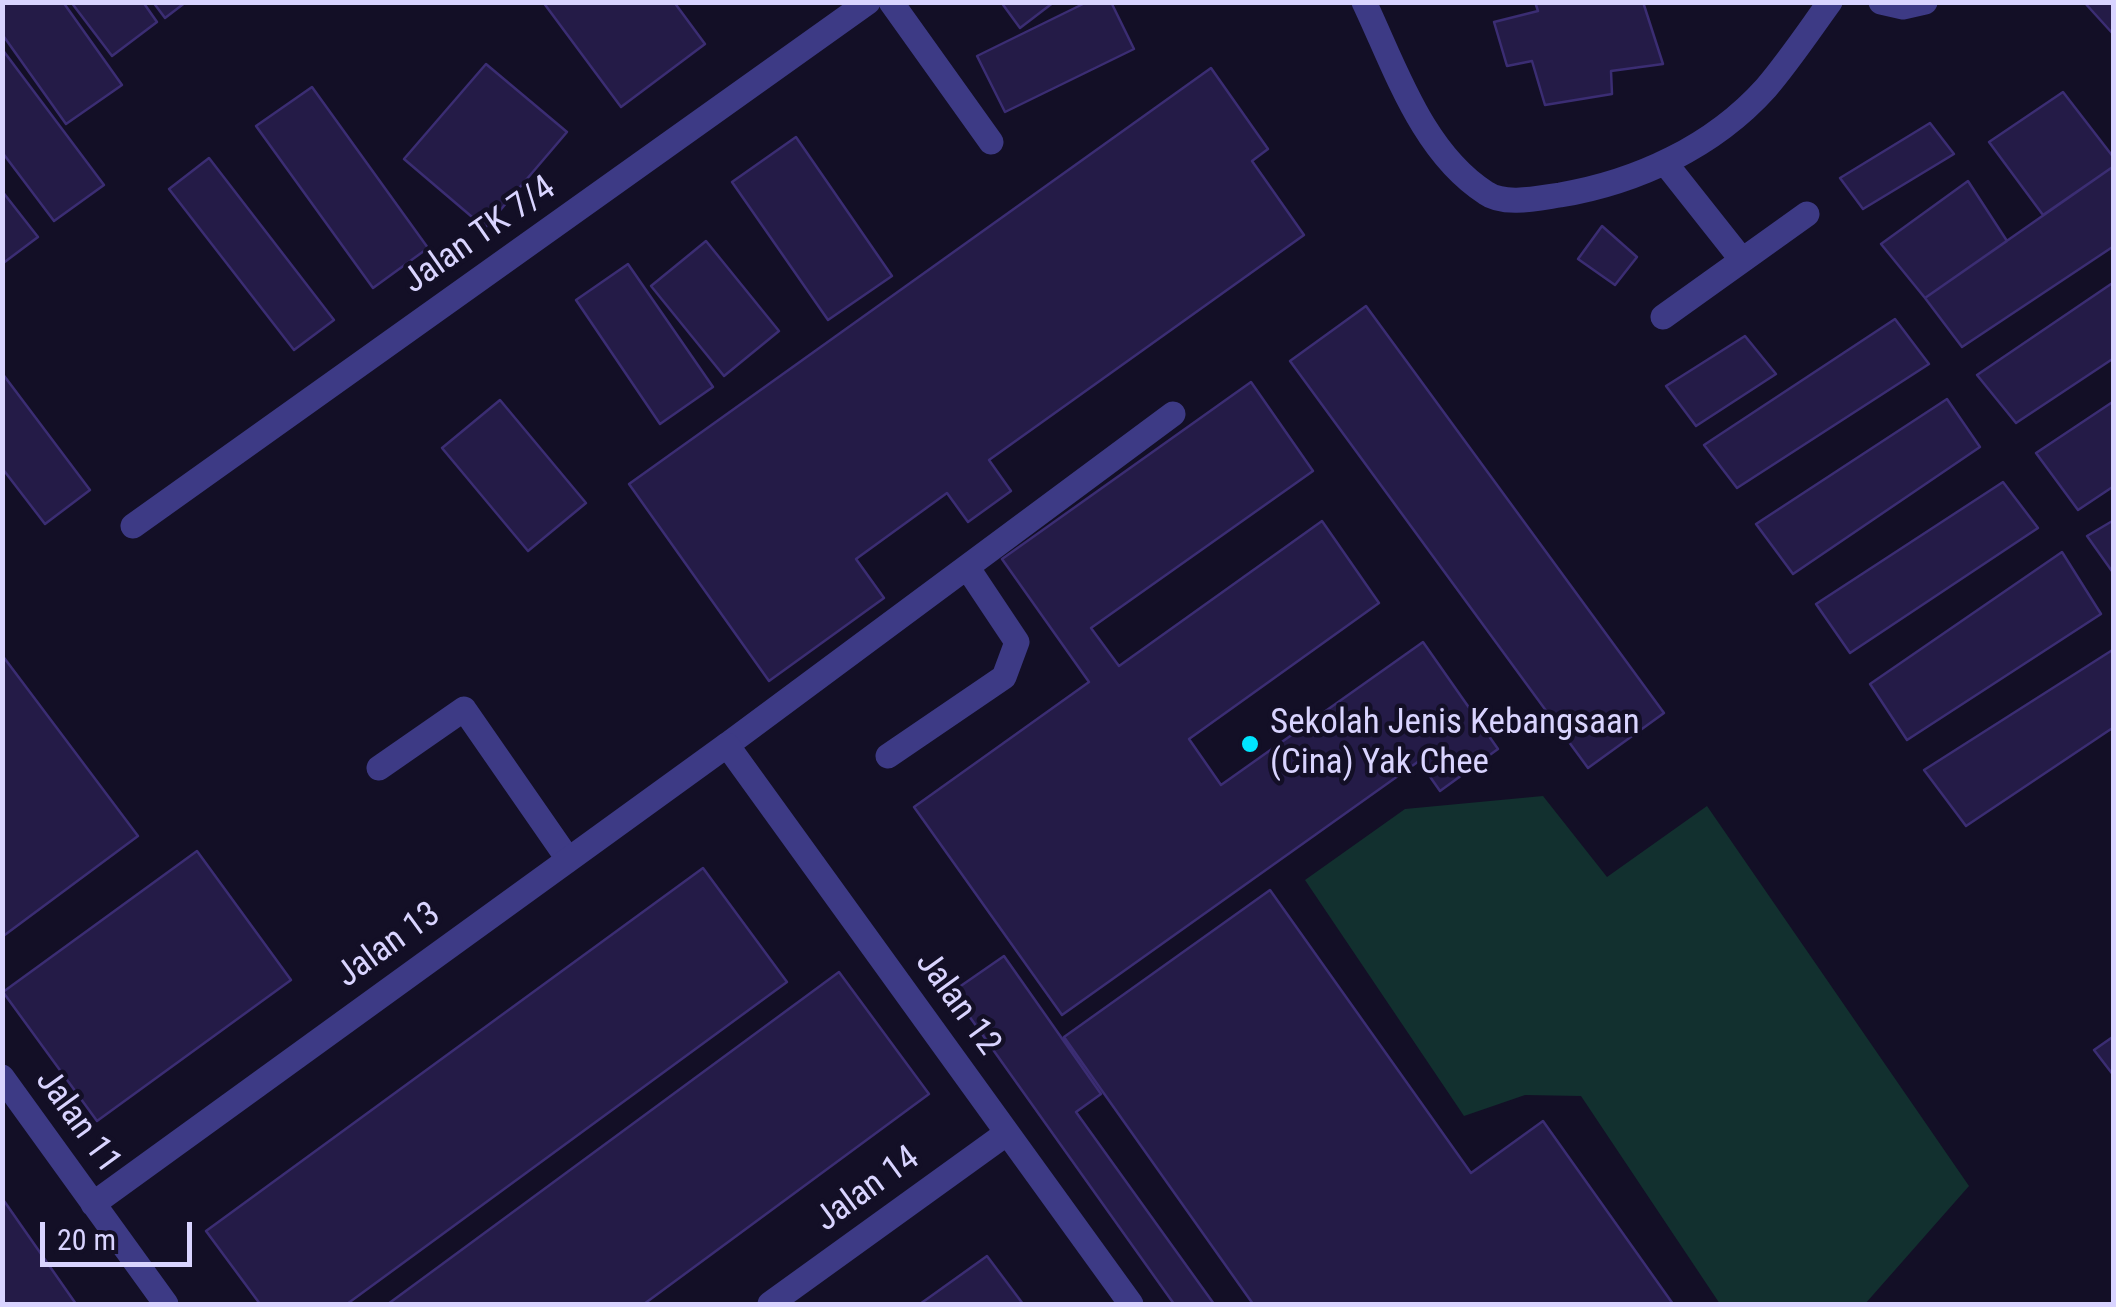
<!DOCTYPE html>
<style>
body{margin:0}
#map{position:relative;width:2116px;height:1307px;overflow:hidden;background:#130f26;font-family:"Roboto Condensed",sans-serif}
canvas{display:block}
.frame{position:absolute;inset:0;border:5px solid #d9d4ff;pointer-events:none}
.scale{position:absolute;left:40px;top:1222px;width:152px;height:45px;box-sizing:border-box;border:5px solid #d9d4ff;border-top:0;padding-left:12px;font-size:30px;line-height:35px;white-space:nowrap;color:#d9d4ff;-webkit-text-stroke:8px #130f26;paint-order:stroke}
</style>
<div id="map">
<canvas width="2116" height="1307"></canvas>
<div class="frame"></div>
<div class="scale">20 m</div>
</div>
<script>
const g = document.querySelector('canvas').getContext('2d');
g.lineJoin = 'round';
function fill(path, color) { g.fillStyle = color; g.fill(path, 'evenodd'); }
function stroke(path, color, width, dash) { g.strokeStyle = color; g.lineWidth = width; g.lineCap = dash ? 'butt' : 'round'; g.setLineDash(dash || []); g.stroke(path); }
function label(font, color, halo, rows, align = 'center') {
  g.font = font + ' "Roboto Condensed",sans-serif'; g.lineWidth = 9; g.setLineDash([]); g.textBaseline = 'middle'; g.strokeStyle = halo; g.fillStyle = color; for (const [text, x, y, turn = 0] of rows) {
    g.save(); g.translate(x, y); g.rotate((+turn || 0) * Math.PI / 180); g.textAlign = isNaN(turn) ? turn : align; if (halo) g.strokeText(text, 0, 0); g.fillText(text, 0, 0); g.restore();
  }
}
const green = new Path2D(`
 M 1543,796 L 1607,877 L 1707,806 L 1969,1186 L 1865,1304 L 1720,1304 L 1581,1096 L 1525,1095 L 1464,1116 L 1305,880 L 1405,809 Z`);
const building = new Path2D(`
 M 2,2 L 63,2 L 122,85 L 66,124 L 2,34 Z
 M 71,2 L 143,2 L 157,22 L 112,56 Z
 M 153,2 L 186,2 L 165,18 Z
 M 543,2 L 674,2 L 705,44 L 621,107 Z
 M 1001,2 L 1054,2 L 1020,28 Z
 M 1087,2 L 1111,2 L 1134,49 L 1005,112 L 977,56 Z
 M 1535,2 L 1643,2 L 1663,64 L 1611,71 L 1612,94 L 1545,105 L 1532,61 L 1507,66 L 1494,22 L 1538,11 Z
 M 2084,2 L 2114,2 L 2114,35 Z
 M 2,49 L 104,185 L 54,221 L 2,152 Z
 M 486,64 L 567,132 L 485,228 L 404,159 Z
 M 1211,68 L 1268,149 L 1252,161 L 1304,235 L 989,460 L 1011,491 L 968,522 L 947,493 L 856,559 L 884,598 L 769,681 L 629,484 Z
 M 312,87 L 428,248 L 373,288 L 256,126 Z
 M 2063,92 L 2114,158 L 2114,166 L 2043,215 L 1989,142 Z
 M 1930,123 L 1954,154 L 1863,209 L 1840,178 Z
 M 796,137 L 892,276 L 828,320 L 732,182 Z
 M 209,158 L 334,320 L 294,350 L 169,189 Z
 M 2114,166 L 2114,246 L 1962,347 L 1925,298 Z
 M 1968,181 L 2007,241 L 1925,298 L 1881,244 Z
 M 2,191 L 38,237 L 2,264 Z
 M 1602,226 L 1637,257 L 1615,285 L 1578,259 Z
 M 706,241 L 779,331 L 724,376 L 651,286 Z
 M 628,264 L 713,387 L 660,424 L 576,300 Z
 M 2114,282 L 2114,358 L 2016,423 L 1977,375 Z
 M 1366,306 L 1664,713 L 1588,768 L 1290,361 Z
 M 1895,319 L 1929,364 L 1737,488 L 1704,445 Z
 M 1745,336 L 1776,374 L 1696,426 L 1666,386 Z
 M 2,373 L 90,490 L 45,524 L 2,468 Z
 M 1251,382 L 1313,471 L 1091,628 L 1119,666 L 1322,521 L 1379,603 L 1189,739 L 1221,785 L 1423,642 L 1498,749 L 1440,791 L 1419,761 L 1062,1015 L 914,807 L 1089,682 L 1002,559 Z
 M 1947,399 L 1980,447 L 1793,574 L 1756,524 Z
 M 500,400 L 586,503 L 528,551 L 442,448 Z
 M 2114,401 L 2114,486 L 2078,510 L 2036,453 Z
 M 2003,482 L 2038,528 L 1850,653 L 1816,604 Z
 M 2114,520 L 2114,574 L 2087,536 Z
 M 2062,552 L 2101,614 L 1907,740 L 1870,684 Z
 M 2114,649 L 2114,727 L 1966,826 L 1924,770 Z
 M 2,655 L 138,836 L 2,937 Z
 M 197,851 L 291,980 L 97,1121 L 3,992 Z
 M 703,868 L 787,982 L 347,1304 L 260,1304 L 206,1231 Z
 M 1270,890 L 1471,1173 L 1543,1121 L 1673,1304 L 1253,1304 L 1064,1037 Z
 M 1004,956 L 1101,1094 L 1076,1112 L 1214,1304 L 1174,1304 L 952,992 Z
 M 839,972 L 929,1094 L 644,1304 L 388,1304 Z
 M 2114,1036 L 2114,1076 L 2094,1050 Z
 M 2,1198 L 76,1304 L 2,1304 Z
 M 987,1256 L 1023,1304 L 920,1304 Z`);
const lane = new Path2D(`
 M 1364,2 C 1395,67 1422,152 1486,193 C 1504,206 1539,198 1560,195 C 1637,182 1713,147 1766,88 C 1789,61 1809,31 1830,2
 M 1881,2 L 1903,7 L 1925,2
 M 1666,164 L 1742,260
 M 1663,317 L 1807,214
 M 727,745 L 1173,414
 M 888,756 L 1004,677 L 1017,642 L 967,567
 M 379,768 L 464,709 L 568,859`);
const street = new Path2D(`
 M 891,2 L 991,142
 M 133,526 L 868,2
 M 2,1077 L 166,1304
 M 93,1204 L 727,745 L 1131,1304
 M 770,1304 L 1007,1133`);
const markers = [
 [1250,744,10,"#00e5ff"]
];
const streetNames = [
 ["Jalan TK 7/4",480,236,-35],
 ["Jalan 13",389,946,-36],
 ["Jalan 12",957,1004,54],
 ["Jalan 11",77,1122,54],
 ["Jalan 14",868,1190,-36]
];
const poiNames = [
 ["Sekolah Jenis Kebangsaan",1270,724],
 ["(Cina) Yak Chee",1270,764]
];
fill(green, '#12302f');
fill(building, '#241b47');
stroke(building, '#3b2d73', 2.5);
stroke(lane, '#3d3a85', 25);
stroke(street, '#3d3a85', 25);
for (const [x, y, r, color] of markers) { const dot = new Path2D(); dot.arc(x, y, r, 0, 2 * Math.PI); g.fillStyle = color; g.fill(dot); stroke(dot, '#130f26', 4); }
label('35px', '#d9d4ff', '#130f26', streetNames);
label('35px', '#d9d4ff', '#130f26', poiNames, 'left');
</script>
